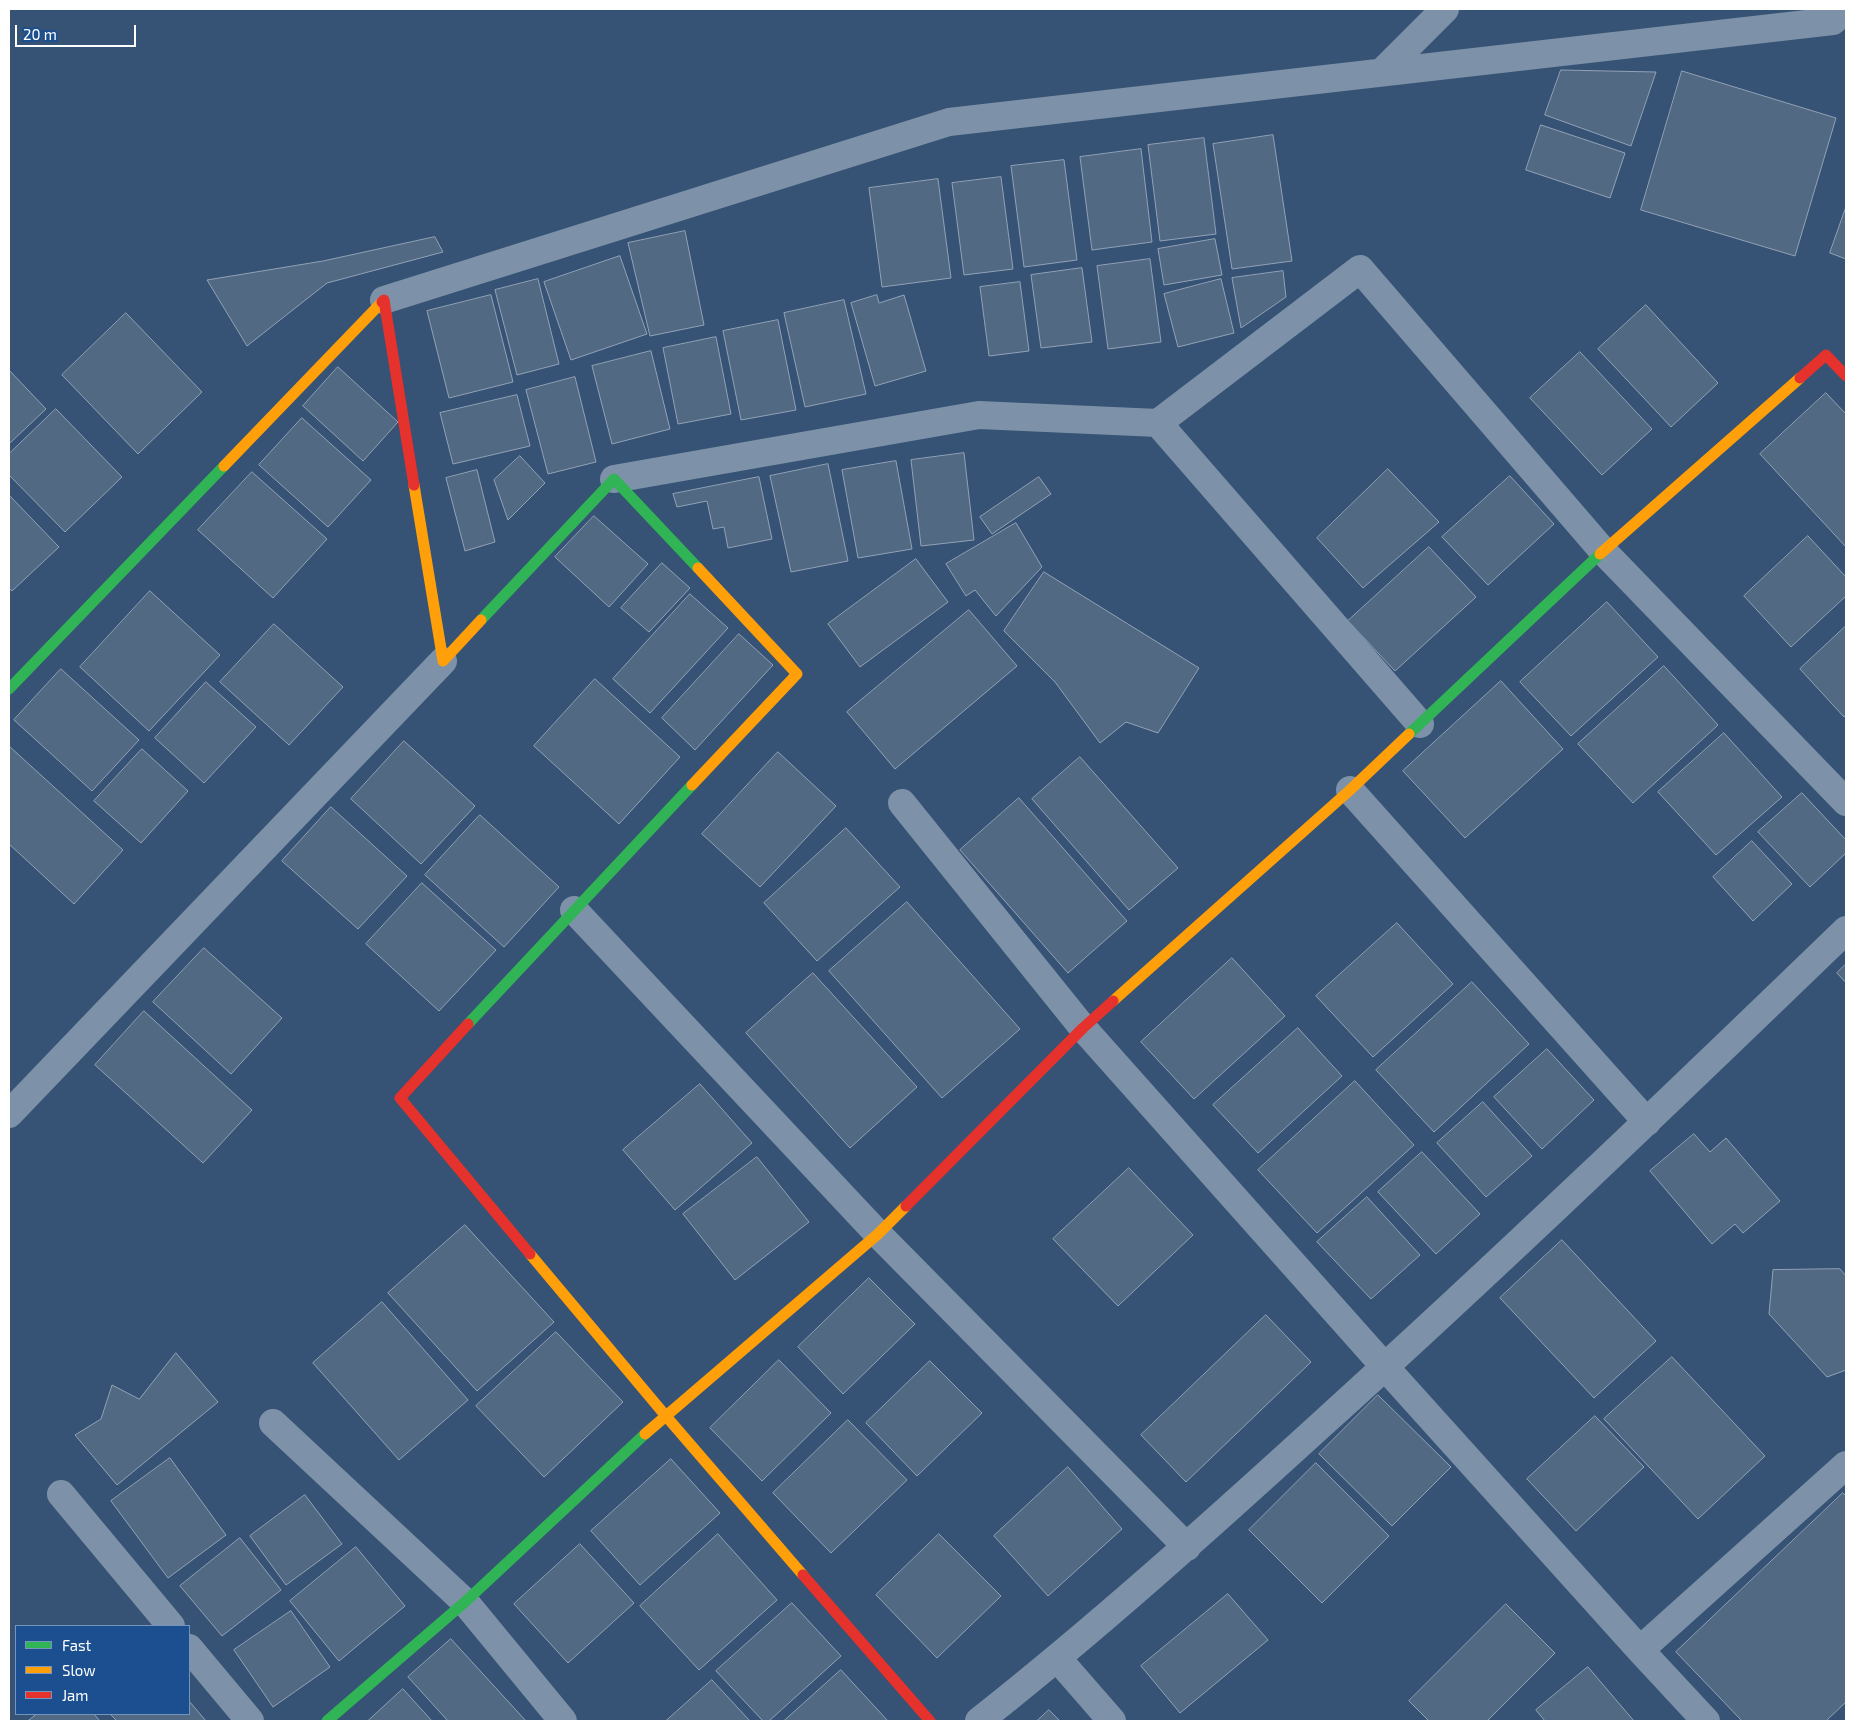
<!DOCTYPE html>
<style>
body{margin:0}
#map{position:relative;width:1855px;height:1730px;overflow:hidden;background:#365274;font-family:"Exo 2",sans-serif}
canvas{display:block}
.frame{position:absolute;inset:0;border:10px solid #fff;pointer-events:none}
.legend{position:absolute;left:15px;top:1625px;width:175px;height:90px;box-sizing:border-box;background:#1b4f8f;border:1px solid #7695bc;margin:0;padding:6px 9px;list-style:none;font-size:15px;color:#fff}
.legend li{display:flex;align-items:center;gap:10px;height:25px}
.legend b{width:25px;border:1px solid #7695bc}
.scale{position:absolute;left:15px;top:25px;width:121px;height:22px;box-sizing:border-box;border:2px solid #fff;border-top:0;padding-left:6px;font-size:15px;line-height:18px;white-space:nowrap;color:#fff;-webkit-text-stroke:4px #1b4f8f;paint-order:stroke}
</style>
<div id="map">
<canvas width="1855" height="1730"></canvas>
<div class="frame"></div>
<ul class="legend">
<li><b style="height:6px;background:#30b455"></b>Fast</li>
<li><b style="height:6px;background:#ff9f0a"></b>Slow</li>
<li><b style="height:6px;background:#e5322d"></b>Jam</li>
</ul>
<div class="scale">20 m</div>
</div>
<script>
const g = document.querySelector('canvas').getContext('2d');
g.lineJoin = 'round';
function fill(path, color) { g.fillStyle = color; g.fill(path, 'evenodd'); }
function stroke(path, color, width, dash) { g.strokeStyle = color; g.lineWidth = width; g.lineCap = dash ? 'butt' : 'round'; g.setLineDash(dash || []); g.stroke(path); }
const building = new Path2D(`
 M 1561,70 L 1656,72 L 1631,146 L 1545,115 Z
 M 1682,71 L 1836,118 L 1795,256 L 1641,210 Z
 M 1541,125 L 1625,153 L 1610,198 L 1526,170 Z
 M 1273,135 L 1292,261 L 1232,269 L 1213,144 Z
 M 1204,138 L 1216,234 L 1160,241 L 1148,145 Z
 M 1141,149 L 1152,242 L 1092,250 L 1080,157 Z
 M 1064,160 L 1077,260 L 1024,267 L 1011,166 Z
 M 1001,177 L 1013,269 L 964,275 L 952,183 Z
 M 938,179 L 951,278 L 882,287 L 869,188 Z
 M 1846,207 L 1846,259 L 1830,253 Z
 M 685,231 L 704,325 L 650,336 L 628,243 Z
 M 435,237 L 443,252 L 327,283 L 247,346 L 207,280 L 323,261 Z
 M 1215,239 L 1222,275 L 1164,285 L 1158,249 Z
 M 620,256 L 647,334 L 571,360 L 544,282 Z
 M 1150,259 L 1161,342 L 1108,349 L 1097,266 Z
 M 1082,268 L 1092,342 L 1041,348 L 1031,275 Z
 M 1283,271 L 1286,297 L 1241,328 L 1232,278 Z
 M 538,279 L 559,364 L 517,375 L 495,290 Z
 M 1221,279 L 1234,333 L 1178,347 L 1164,294 Z
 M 1020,282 L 1029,351 L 989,356 L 980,287 Z
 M 491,295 L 513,382 L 449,398 L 427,311 Z
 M 877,295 L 879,303 L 904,295 L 926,371 L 875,386 L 851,303 Z
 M 844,300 L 866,394 L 805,407 L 784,313 Z
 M 1646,305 L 1718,383 L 1671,427 L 1598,349 Z
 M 126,313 L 202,392 L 138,454 L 62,375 Z
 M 778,320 L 796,410 L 741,420 L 723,331 Z
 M 716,337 L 731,414 L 678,424 L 663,348 Z
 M 651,351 L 670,429 L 612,444 L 592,366 Z
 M 1580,352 L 1652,429 L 1602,475 L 1530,398 Z
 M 338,367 L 398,422 L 363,461 L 303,406 Z
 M 9,370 L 46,409 L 9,444 Z
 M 575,377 L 596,462 L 548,474 L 526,390 Z
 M 1826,393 L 1846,414 L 1846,547 L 1760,454 Z
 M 517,395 L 530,446 L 453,464 L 440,413 Z
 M 56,409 L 122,477 L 65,532 L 9,475 L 9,454 Z
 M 302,418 L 371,480 L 328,527 L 259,465 Z
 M 964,453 L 974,540 L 921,546 L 911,460 Z
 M 520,456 L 545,483 L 508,520 L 494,480 Z
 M 896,461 L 912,549 L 858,558 L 842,470 Z
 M 828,464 L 848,561 L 791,572 L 770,476 Z
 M 1388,469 L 1439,522 L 1363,588 L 1317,538 Z
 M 477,470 L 495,542 L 465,551 L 446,478 Z
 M 252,472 L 327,539 L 273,598 L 198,530 Z
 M 1510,476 L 1554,524 L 1488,585 L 1442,537 Z
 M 759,477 L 772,539 L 728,548 L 724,527 L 713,529 L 707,501 L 677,507 L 673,494 Z
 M 1039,477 L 1051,494 L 992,534 L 980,517 Z
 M 9,495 L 59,547 L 12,591 L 9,588 Z
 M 594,516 L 648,564 L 609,607 L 555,557 Z
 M 1016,523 L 1042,567 L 996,616 L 975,590 L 966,596 L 946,564 Z
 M 1808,536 L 1846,577 L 1846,596 L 1791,647 L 1744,596 Z
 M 1429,547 L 1476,597 L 1395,671 L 1348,621 Z
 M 916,559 L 948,602 L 860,667 L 828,624 Z
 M 662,563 L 690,588 L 649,632 L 621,608 Z
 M 1044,572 L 1199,668 L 1158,733 L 1126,722 L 1100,743 L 1055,682 L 1004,631 Z
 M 150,591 L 220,655 L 149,731 L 80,667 Z
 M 690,594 L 728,628 L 650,713 L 613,679 Z
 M 1607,602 L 1658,657 L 1571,736 L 1520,682 Z
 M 969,610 L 1017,666 L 895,769 L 847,712 Z
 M 274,624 L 343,687 L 289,745 L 220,682 Z
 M 1846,626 L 1846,714 L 1844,717 L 1800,669 Z
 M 739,634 L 773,665 L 695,750 L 662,718 Z
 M 1664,666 L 1718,725 L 1633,803 L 1578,744 Z
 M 61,669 L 139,740 L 92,791 L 14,720 Z
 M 595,679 L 680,757 L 619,824 L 534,746 Z
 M 1501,681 L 1563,749 L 1465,838 L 1403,771 Z
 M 206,682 L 256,727 L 204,783 L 155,738 Z
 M 1724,733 L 1782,797 L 1716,855 L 1658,792 Z
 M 404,741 L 475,806 L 421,864 L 351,799 Z
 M 9,746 L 123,850 L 74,904 L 9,844 Z
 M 142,749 L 188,791 L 141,843 L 94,801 Z
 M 778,752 L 836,806 L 760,887 L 702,834 Z
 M 1080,757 L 1178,868 L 1129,910 L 1032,799 Z
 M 1802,793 L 1846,840 L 1846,853 L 1810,887 L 1758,832 Z
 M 1019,798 L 1127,921 L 1068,973 L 960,850 Z
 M 331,807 L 407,876 L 358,929 L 282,861 Z
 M 480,815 L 559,887 L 504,947 L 425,875 Z
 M 846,828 L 900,887 L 817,961 L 764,903 Z
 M 1752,841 L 1792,884 L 1753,921 L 1713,877 Z
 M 422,883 L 496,950 L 439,1011 L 366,944 Z
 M 907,902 L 1020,1029 L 942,1098 L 829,971 Z
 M 1397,923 L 1453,984 L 1373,1057 L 1316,996 Z
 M 204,948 L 282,1018 L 231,1074 L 153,1002 Z
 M 1232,958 L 1285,1016 L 1194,1099 L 1141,1042 Z
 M 1846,964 L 1846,983 L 1837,973 Z
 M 813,973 L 917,1087 L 850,1148 L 746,1033 Z
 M 1472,982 L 1529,1044 L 1434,1132 L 1376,1070 Z
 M 144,1011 L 252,1110 L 203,1163 L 95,1065 Z
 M 1298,1028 L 1342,1076 L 1258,1153 L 1213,1105 Z
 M 1547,1049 L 1594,1100 L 1542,1149 L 1494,1097 Z
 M 1355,1081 L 1414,1145 L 1317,1233 L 1258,1170 Z
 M 700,1084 L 752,1143 L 675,1210 L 623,1150 Z
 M 1483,1102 L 1532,1156 L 1486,1197 L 1437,1143 Z
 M 1694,1134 L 1710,1152 L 1726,1138 L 1780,1201 L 1743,1233 L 1735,1224 L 1712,1244 L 1650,1171 Z
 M 1422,1152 L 1480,1214 L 1436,1254 L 1378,1192 Z
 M 757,1157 L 809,1222 L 735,1280 L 683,1214 Z
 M 1129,1168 L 1193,1235 L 1118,1306 L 1053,1239 Z
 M 1367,1197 L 1420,1255 L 1371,1299 L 1317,1242 Z
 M 465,1225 L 554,1322 L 477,1391 L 388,1293 Z
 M 1562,1240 L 1656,1341 L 1594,1398 L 1500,1298 Z
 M 1840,1269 L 1846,1276 L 1846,1370 L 1827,1377 L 1769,1314 L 1773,1270 Z
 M 869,1278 L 915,1324 L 843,1394 L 798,1347 Z
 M 382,1302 L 468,1400 L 399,1460 L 313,1363 Z
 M 1266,1315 L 1311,1362 L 1186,1482 L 1141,1435 Z
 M 556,1332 L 623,1402 L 544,1477 L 476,1406 Z
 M 176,1353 L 218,1402 L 117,1485 L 75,1435 L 101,1419 L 112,1385 L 139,1399 Z
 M 1672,1357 L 1765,1456 L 1698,1519 L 1604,1419 Z
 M 779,1360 L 831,1413 L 762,1481 L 710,1428 Z
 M 930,1361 L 982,1413 L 917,1476 L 866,1423 Z
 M 1378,1395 L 1451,1467 L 1392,1526 L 1319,1454 Z
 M 1595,1416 L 1644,1467 L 1576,1531 L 1527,1479 Z
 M 848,1420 L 907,1480 L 831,1553 L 773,1493 Z
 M 170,1458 L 226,1535 L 168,1578 L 111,1501 Z
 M 671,1459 L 720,1513 L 640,1585 L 591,1531 Z
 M 1316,1463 L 1389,1536 L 1322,1603 L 1249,1530 Z
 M 1068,1467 L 1122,1529 L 1048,1596 L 994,1536 Z
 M 1843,1493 L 1846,1496 L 1846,1702 L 1826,1721 L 1742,1721 L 1676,1652 Z
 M 305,1495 L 342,1544 L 286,1585 L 250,1536 Z
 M 718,1534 L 777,1600 L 699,1670 L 640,1606 Z
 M 939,1534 L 1001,1596 L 937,1658 L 876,1595 Z
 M 240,1538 L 281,1590 L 222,1636 L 180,1586 Z
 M 580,1544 L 634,1603 L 568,1663 L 514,1604 Z
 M 356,1547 L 405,1606 L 339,1661 L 290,1601 Z
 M 1228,1594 L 1268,1640 L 1180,1713 L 1141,1666 Z
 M 792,1603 L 841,1656 L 769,1721 L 763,1721 L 716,1671 Z
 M 1506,1604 L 1555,1653 L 1487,1721 L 1429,1721 L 1409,1701 Z
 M 291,1611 L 330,1667 L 273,1707 L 234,1650 Z
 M 451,1639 L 526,1721 L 448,1721 L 408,1677 Z
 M 1588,1667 L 1634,1721 L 1545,1721 L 1536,1710 Z
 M 841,1670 L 888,1721 L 784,1721 Z
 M 712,1680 L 750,1721 L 666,1721 Z
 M 403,1689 L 432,1721 L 368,1721 Z
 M 189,1701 L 206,1721 L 117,1721 L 110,1714 L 189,1714 Z
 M 1049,1710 L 1060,1721 L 1037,1721 Z
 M 37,1714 L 94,1714 L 100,1721 L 28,1721 Z`);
const street = new Path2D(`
 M 1383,71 L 1445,9
 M 384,300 L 949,122 L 1833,21 L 1845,9
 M 1158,423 L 1420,724
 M 614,479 L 979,415 L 1158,423 L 1360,269 L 1603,551 L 1846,802
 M 1350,790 L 1647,1122
 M 902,803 L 1083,1028 L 1385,1367 L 1640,1650 L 1706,1721
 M 574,910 L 878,1234 L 1187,1547
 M 9,1114 L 443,661
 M 273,1423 L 465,1602 L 563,1721
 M 61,1494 L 171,1626
 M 189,1648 L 250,1721
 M 1640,1650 L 1846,1465
 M 1058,1659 L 1112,1721
 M 979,1721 C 1098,1627 1210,1526 1322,1424 C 1500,1263 1673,1097 1846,930`);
const fast = new Path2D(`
 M 481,620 L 614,479 L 698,568
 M 9,689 L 224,466
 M 1409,734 L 1600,554
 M 468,1024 L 692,785
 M 327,1721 L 465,1602 L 645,1434`);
const slow = new Path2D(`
 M 224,466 L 382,302
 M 414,485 L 443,661 L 481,620
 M 1600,554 L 1800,378
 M 692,785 L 797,674 L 698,568
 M 1113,1001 L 1350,790 L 1409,734
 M 530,1254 L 665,1415 L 803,1575
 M 645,1434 L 878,1234 L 906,1206`);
const jam = new Path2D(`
 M 382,302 L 384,300 L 414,485
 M 1800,378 L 1826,355 L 1846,376
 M 468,1024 L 400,1098 L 530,1254
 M 906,1206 L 1083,1028 L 1113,1001
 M 803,1575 L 930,1721`);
fill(building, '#526984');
stroke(building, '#92a2b6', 1);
stroke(street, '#7d92a8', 28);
stroke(fast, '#30b455', 11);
stroke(slow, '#ff9f0a', 11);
stroke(jam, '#e5322d', 11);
</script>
